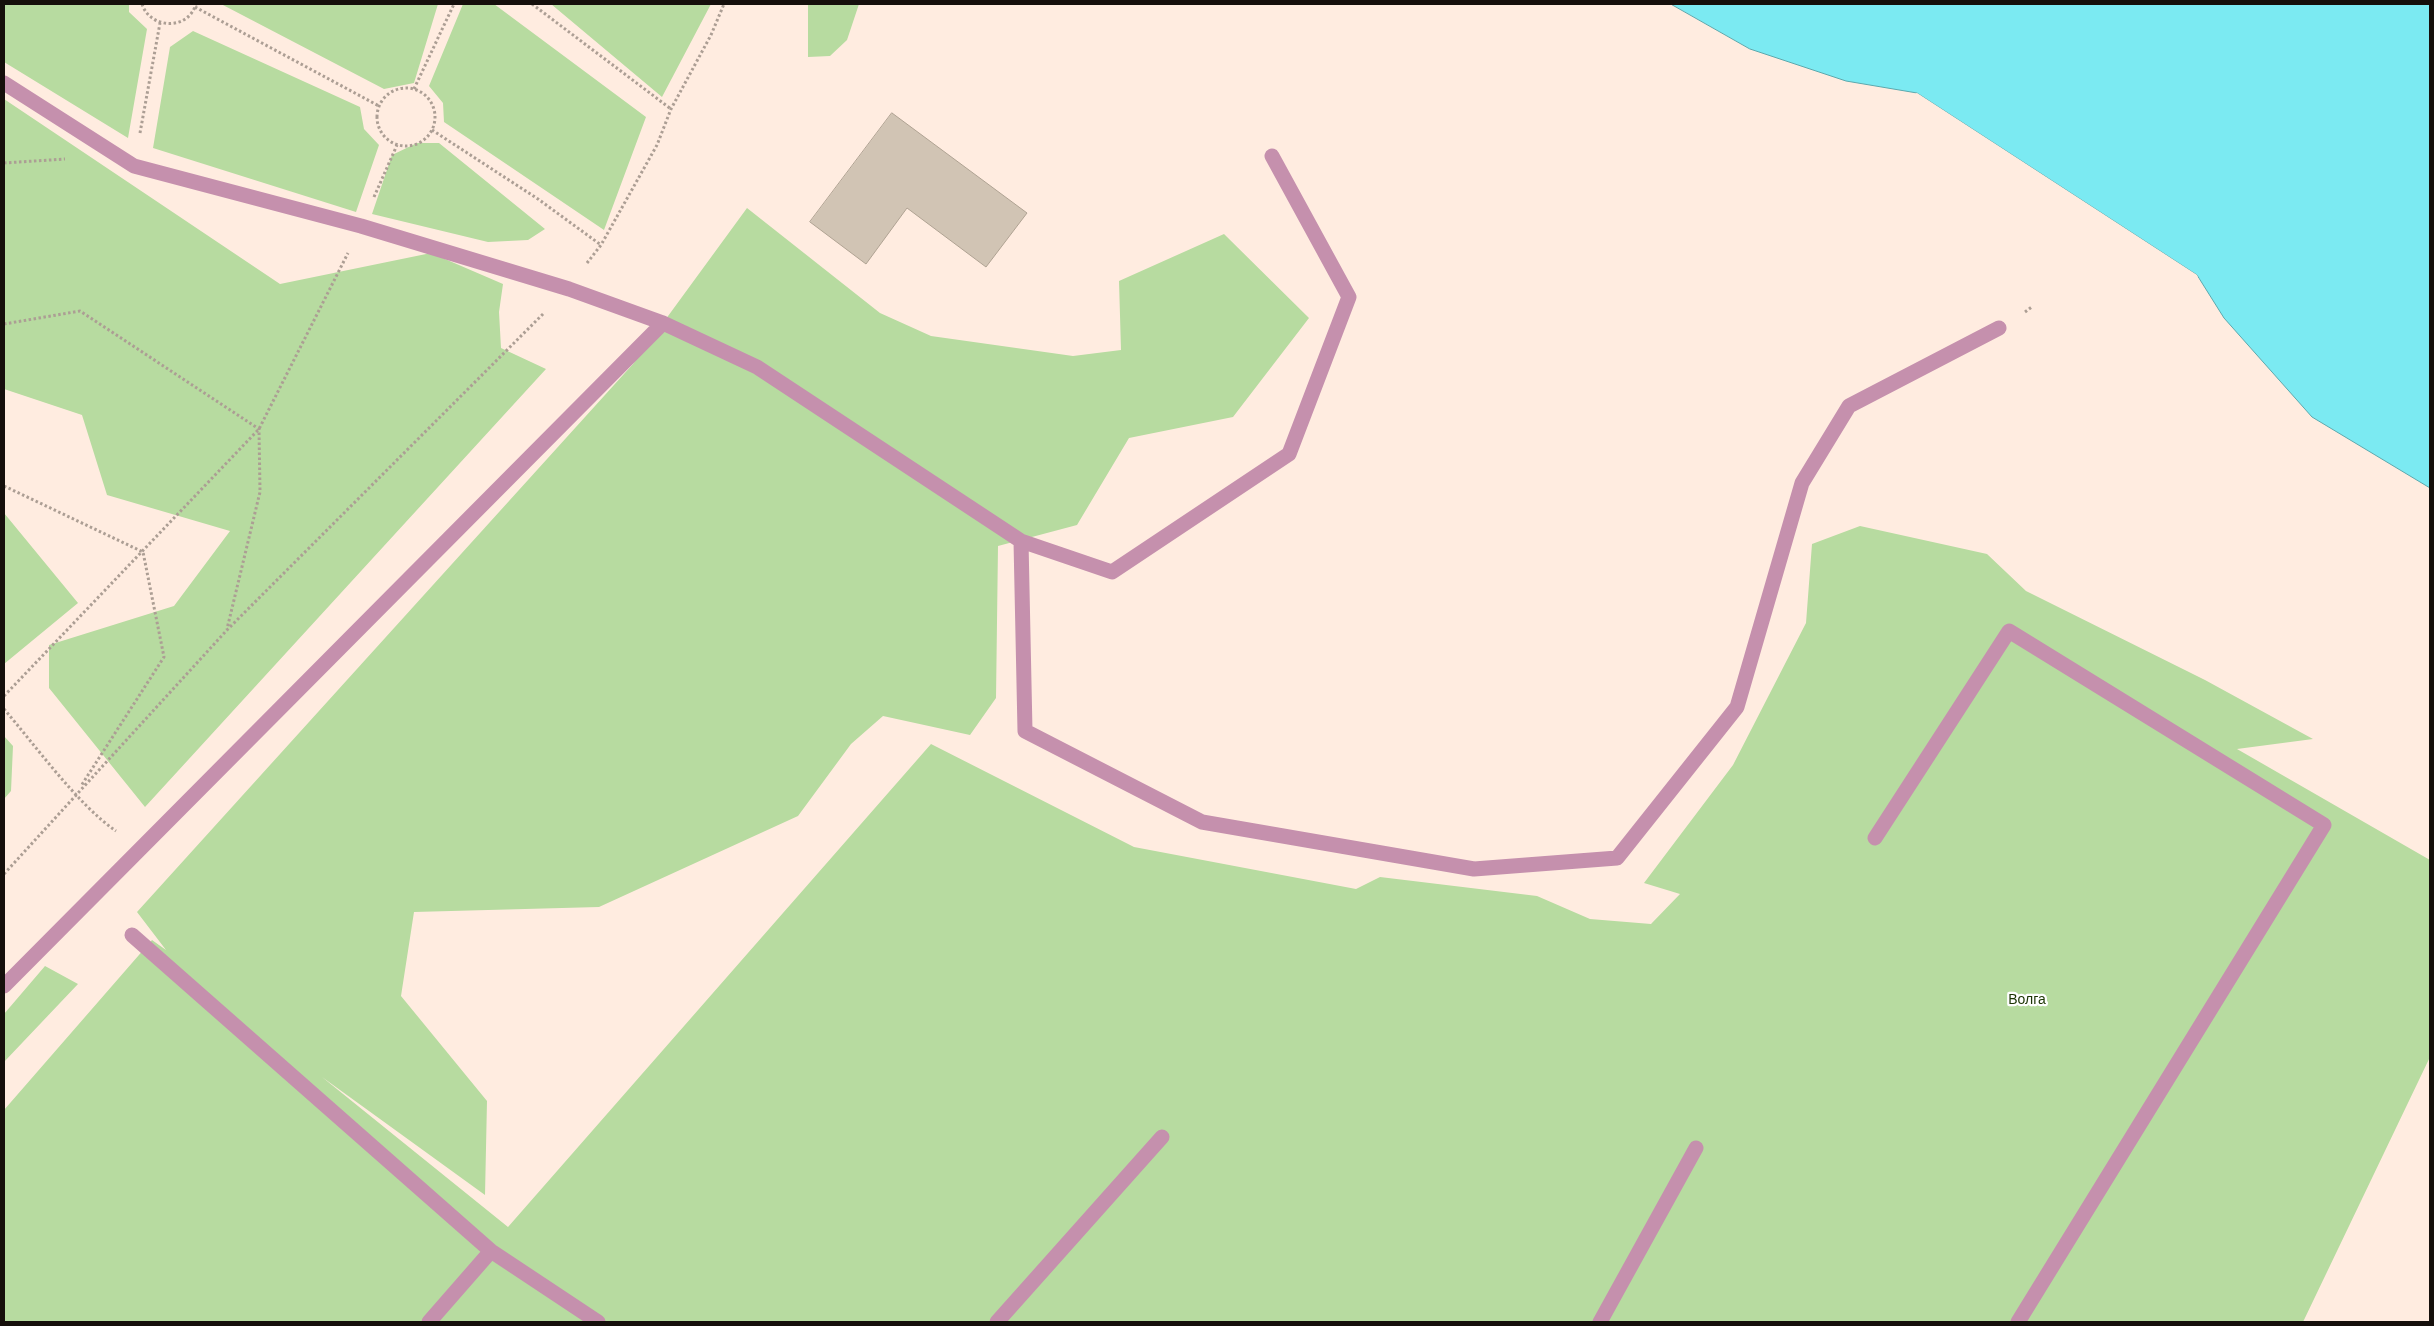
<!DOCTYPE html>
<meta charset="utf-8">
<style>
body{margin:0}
#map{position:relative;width:2434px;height:1326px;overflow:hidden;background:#ffece0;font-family:Cabin,sans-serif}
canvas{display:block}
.frame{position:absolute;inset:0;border:5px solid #150f0b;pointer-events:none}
</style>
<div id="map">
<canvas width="2434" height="1326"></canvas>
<div class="frame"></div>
</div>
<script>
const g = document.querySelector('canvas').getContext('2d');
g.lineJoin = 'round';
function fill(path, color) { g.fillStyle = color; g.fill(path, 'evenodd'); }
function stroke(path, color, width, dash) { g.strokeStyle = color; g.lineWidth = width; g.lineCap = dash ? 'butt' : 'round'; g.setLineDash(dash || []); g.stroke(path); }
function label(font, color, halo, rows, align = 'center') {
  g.font = font + ' Cabin,sans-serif'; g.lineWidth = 4.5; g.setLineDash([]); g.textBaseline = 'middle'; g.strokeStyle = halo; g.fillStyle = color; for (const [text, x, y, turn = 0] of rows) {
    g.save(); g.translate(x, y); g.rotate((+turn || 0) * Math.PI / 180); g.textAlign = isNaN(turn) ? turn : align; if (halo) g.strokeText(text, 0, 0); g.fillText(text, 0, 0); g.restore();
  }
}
const green = new Path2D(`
 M 4,4 L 129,4 L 129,12 L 147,29 L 128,138 L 4,62 Z
 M 221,4 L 438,4 L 414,83 L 384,89 Z
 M 463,4 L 494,4 L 646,117 L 604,230 L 444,122 L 443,103 L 429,86 Z
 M 551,4 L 711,4 L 662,97 Z
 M 808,4 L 859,4 L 847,40 L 830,56 L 808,57 Z
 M 193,31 L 360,107 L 364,129 L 379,145 L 356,212 L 153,148 L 170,47 Z
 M 4,99 L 280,284 L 431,253 L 503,284 L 499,312 L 501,348 L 546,369 L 145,807 L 49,688 L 49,645 L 174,606 L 230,531 L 107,495 L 82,415 L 4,389 Z
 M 417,143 L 439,143 L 545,229 L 528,240 L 488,242 L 372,214 L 392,155 Z
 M 747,208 L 880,313 L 931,336 L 1073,356 L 1121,350 L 1119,281 L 1224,234 L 1309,318 L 1233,417 L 1129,438 L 1077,525 L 998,546 L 996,698 L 970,735 L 883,716 L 851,744 L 798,816 L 599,907 L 414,912 L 401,996 L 487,1101 L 485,1195 L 322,1077 L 508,1227 L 931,744 L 1134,847 L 1356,889 L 1380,877 L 1537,896 L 1590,919 L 1651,924 L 1680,894 L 1644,883 L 1733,765 L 1806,623 L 1812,544 L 1860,526 L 1987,554 L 2026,591 L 2205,680 L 2313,739 L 2237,749 L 2430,860 L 2430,1057 L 2303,1322 L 4,1322 L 4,1110 L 152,940 L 166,950 L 137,912 L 633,364 Z
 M 4,513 L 78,603 L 4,664 Z
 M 4,736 L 13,746 L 11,791 L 4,799 Z
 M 45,966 L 78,984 L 4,1062 L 4,1014 Z`);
const water = new Path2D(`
 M 1671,4 L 2430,4 L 2430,488 L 2312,417 L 2224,318 L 2197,275 L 1917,93 L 1846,81 L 1750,49 Z`);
const pier = new Path2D(`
 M 1917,93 L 2197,275 L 2201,286 L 2196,277 L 1913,95 Z`);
const building = new Path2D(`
 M 892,113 L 1027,213 L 986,267 L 907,208 L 866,264 L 810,222 Z`);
const path = new Path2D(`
 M 142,4 C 150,29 188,31 196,4
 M 532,4 L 671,109
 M 195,7 L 379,106
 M377 117a29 29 0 1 1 58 0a29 29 0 1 1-58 0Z
 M 414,89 L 454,4
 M 432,130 L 538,199 L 601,245
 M 140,133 L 160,23
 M 4,163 L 65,159
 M 374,197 L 397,145
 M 587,263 L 601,245 L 657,145 L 671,109 L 711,35 L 724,4
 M 2025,312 L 2033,306
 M 4,324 L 80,311 L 259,429 L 260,492 L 227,629
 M 4,486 L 143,552 L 164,657 L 81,786
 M 4,696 L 259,429 L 348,253
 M 4,709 C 35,745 78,805 116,831
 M 4,874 L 227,630 L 544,313`);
const lane = new Path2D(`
 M 4,83 L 134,166 L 361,226 L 569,289 L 663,323
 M 1021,541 L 1025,731 L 1202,822 L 1474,869 L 1617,858 L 1737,707 L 1802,483 L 1849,406 L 1999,328
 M 1875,838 L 2009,631 L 2324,825 L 2018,1322
 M 132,935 L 491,1251 L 598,1322
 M 4,986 L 663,323 L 757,367 L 1021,541 L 1112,572 L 1289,454 L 1349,297 L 1272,156
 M 429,1322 L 491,1251
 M 997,1322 L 1162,1137
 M 1600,1322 L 1696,1148`);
const parkNames = [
 ["Волга",2027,1000]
];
fill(green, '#b7dba0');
fill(water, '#7beaf2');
stroke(water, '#5ca8ad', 1);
fill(pier, '#ffece0');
fill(building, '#d1c4b4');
stroke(building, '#afa292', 1);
stroke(path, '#ac9e94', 3, [2.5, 2.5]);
stroke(lane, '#c590ad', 15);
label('14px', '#1b3403', '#fefefe', parkNames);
</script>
